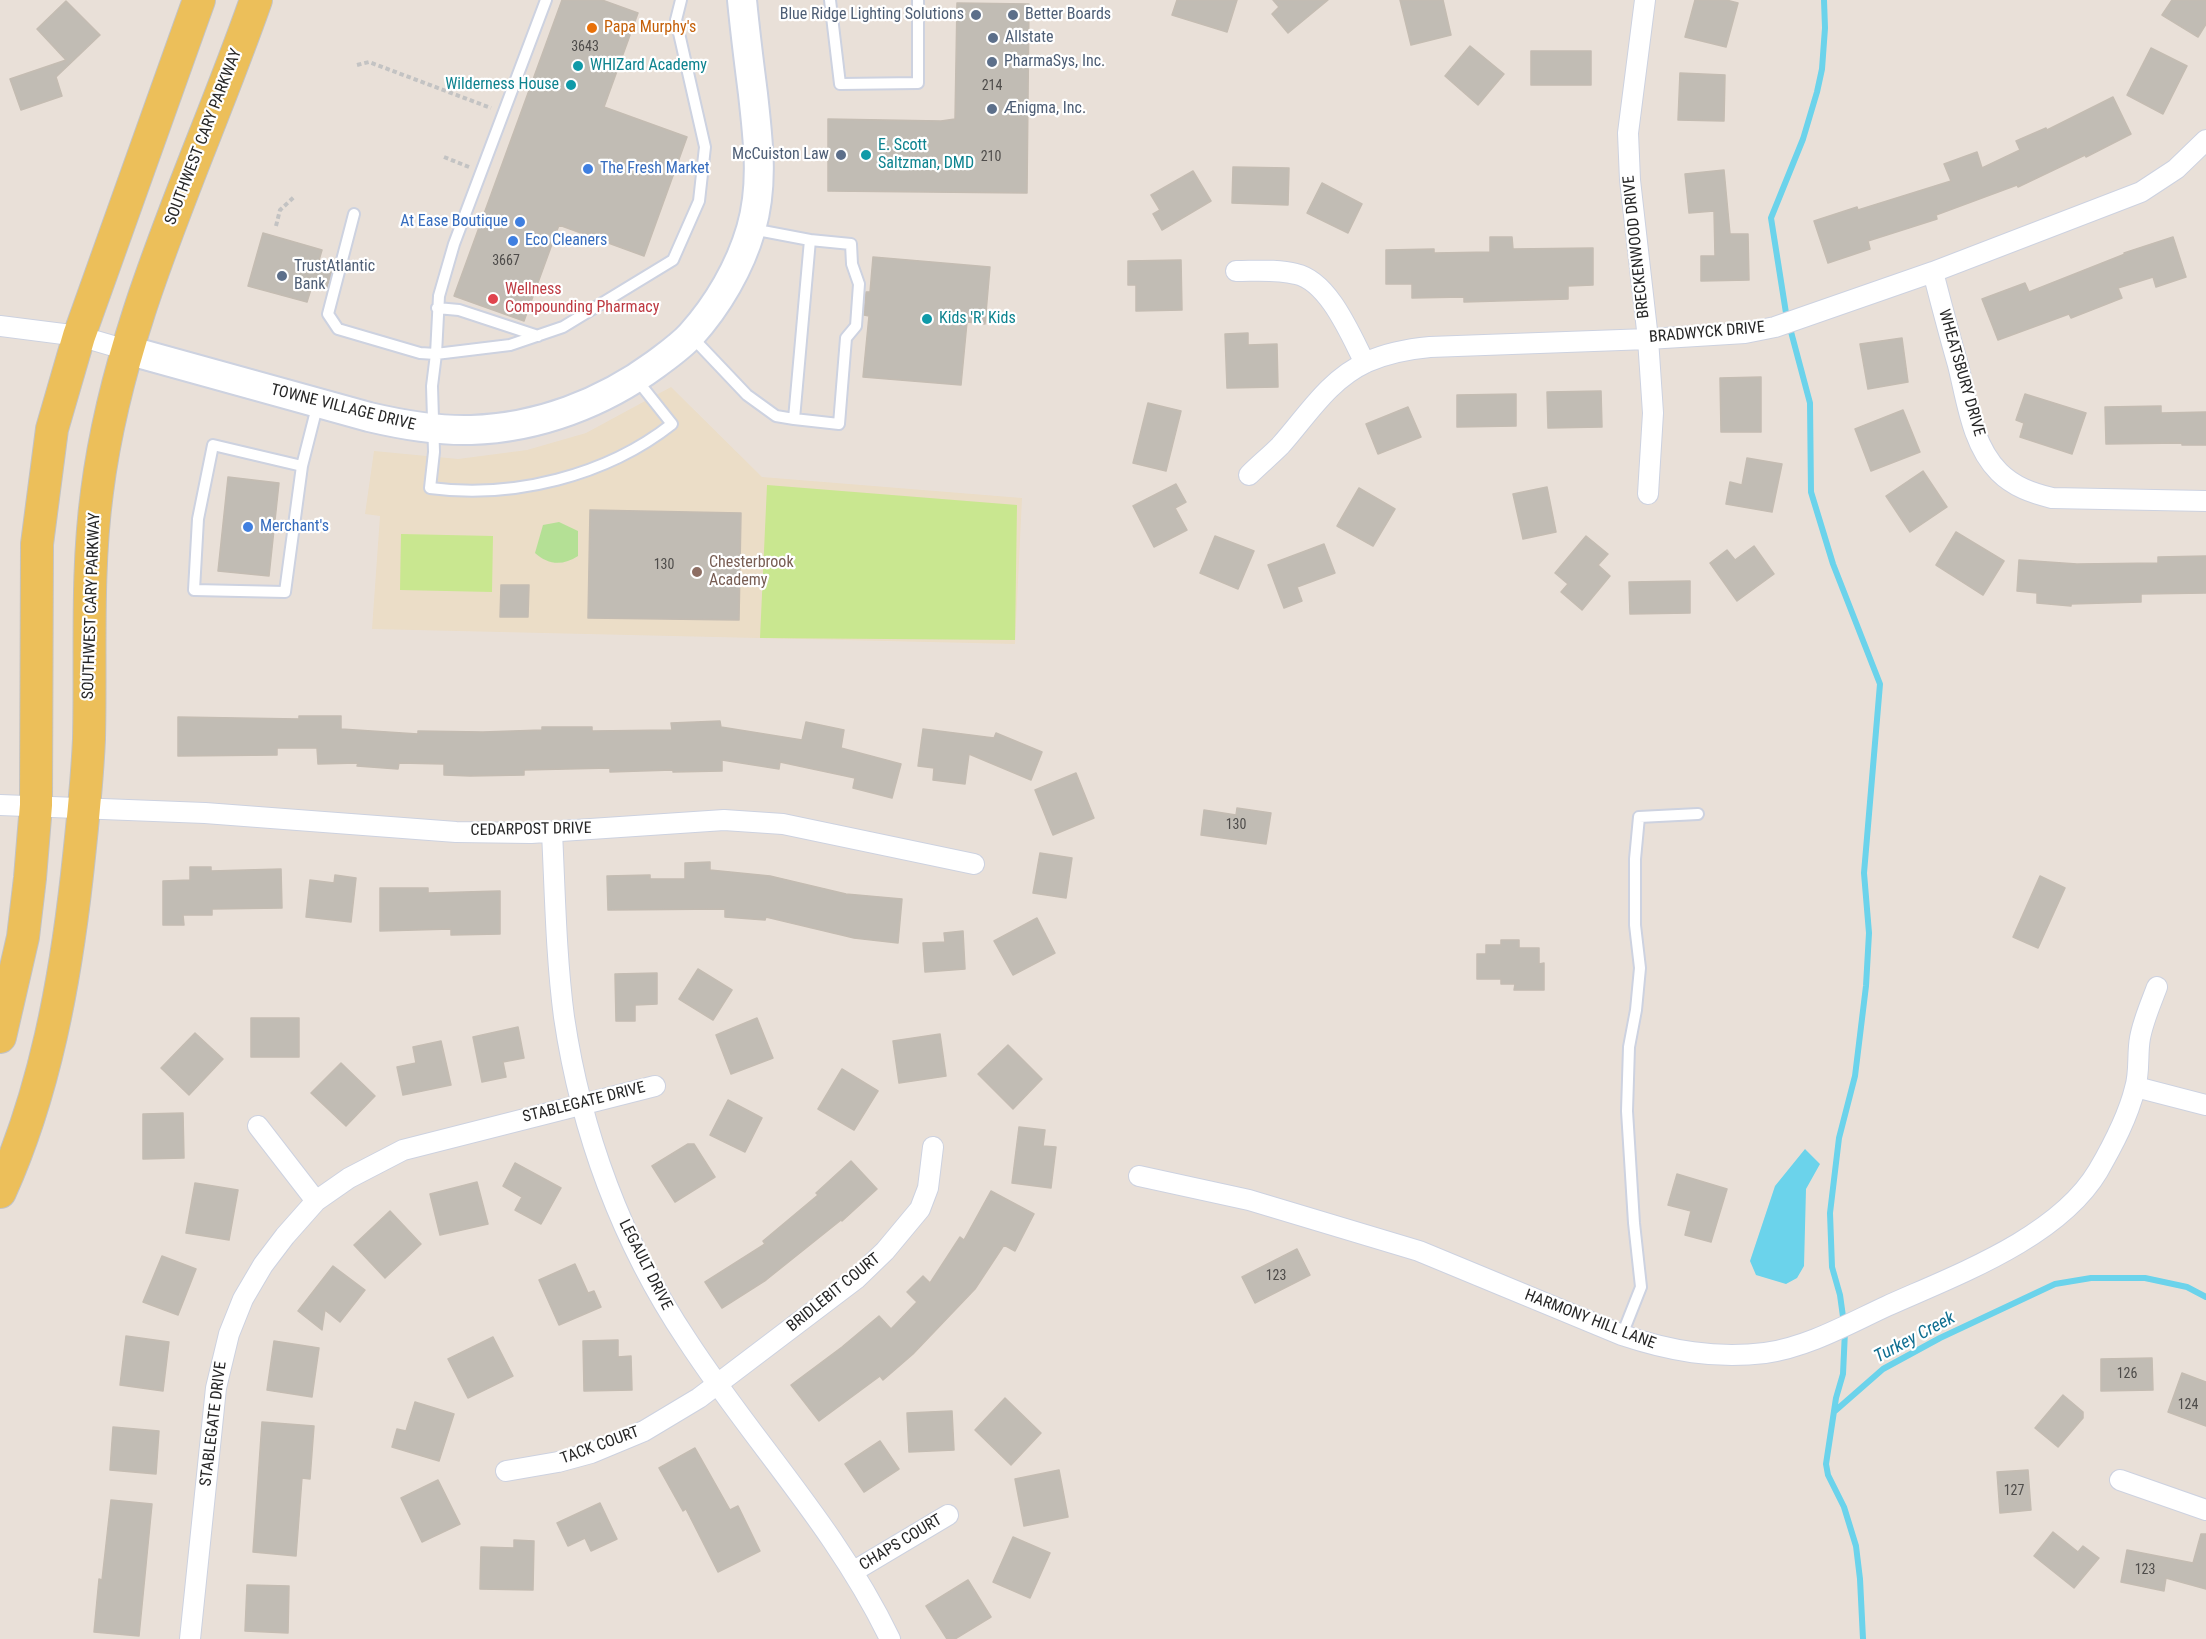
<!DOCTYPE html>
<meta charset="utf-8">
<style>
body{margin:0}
canvas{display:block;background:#e9e0d8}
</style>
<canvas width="2206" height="1639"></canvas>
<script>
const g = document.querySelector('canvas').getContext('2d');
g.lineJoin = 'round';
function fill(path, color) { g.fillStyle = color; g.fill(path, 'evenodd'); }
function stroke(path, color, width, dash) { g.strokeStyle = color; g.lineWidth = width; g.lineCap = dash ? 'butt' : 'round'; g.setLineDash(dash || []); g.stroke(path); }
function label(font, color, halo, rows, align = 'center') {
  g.font = font + ' "Roboto Condensed",sans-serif'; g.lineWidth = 4.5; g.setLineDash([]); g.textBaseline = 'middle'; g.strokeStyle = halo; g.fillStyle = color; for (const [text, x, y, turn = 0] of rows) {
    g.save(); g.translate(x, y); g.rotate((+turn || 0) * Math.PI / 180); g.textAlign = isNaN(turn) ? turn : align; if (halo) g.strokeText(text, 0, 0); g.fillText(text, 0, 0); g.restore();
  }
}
const education = new Path2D(`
 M 671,387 L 762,477 L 1022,498 L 1015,644 L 372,629 L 380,516 L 365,514 L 374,451 L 458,459 L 527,450 L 586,433 Z`);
const green = new Path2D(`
 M 559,522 L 578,531 L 578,556 C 563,566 548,565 535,553 L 543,525 Z`);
const pitch = new Path2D(`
 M 767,485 L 1017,505 L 1015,640 L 760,638 Z
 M 401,534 L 493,536 L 492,592 L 400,590 Z`);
const water = new Path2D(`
 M 1805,1149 L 1820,1164 L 1806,1189 L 1804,1266 L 1797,1278 L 1786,1284 L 1756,1275 L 1750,1261 L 1775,1186 Z`);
const stream = new Path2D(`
 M 1824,0 L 1825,28 L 1822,69 L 1817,92 L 1803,139 L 1771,218 L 1786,313 L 1810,403 L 1811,492 L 1833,564 L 1880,684 L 1864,873 L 1869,933 L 1866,986 L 1855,1076 L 1839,1138 L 1830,1213 L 1832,1267 L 1840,1295 L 1845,1331 L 1843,1374 L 1836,1398 L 1826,1464 L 1828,1475 L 1844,1507 L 1856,1546 L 1860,1579 L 1863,1639
 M 1835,1411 L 1883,1369 L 1940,1338 L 2055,1284 L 2091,1278 L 2145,1278 L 2187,1287 L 2206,1297`);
const building = new Path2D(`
 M 562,0 L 602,0 L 638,13 L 604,107 L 687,137 L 644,256 L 559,225 L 524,321 L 454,296 Z
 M 1177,0 L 1237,0 L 1227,32 L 1172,15 Z
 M 1273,0 L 1328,0 L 1288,33 L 1272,14 L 1279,7 Z
 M 1400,0 L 1443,0 L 1451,35 L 1411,45 Z
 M 1695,0 L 1726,0 L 1738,3 L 1726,47 L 1685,37 Z
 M 2172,0 L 2206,0 L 2206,24 L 2198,37 L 2162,15 Z
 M 66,1 L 100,35 L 56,77 L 62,96 L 21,110 L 10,79 L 66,60 L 37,29 Z
 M 957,3 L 1029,4 L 1027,193 L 828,191 L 828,119 L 941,121 L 955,119 Z
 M 1470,46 L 1504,74 L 1478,105 L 1445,76 Z
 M 2151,48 L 2187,66 L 2163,114 L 2127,95 Z
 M 1531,51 L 1591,51 L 1591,85 L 1531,85 Z
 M 1680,73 L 1725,75 L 1724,121 L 1678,120 Z
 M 2113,97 L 2131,134 L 2086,157 L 2085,155 L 2018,187 L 2017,185 L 1936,215 L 1937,219 L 1868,241 L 1870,249 L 1828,263 L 1814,221 L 1857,207 L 1858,210 L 1951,181 L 1944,164 L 1977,152 L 1982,168 L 2020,150 L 2016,141 L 2046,128 L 2047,130 Z
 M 1233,167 L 1289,168 L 1288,205 L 1232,203 Z
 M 1724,170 L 1730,234 L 1748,234 L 1749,280 L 1701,281 L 1701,256 L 1715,256 L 1714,211 L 1689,213 L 1685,174 Z
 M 1193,171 L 1211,201 L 1162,230 L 1153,214 L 1160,210 L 1151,195 Z
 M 1322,183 L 1362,204 L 1348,233 L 1307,213 Z
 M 263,233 L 322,250 L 317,267 L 332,271 L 326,290 L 312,286 L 307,302 L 248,286 Z
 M 1490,237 L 1512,237 L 1513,249 L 1593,248 L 1593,285 L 1568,286 L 1568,299 L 1464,302 L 1464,297 L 1412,298 L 1412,284 L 1386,284 L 1386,250 L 1434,249 L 1434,253 L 1490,252 Z
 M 2173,237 L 2186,277 L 2156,287 L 2153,277 L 2118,288 L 2122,298 L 2071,318 L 2069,314 L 1998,340 L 1982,299 L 2025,283 L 2029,292 L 2125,254 L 2124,253 Z
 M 873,257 L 990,267 L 985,324 L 967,322 L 961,385 L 863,377 L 869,316 L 864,315 L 866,292 L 870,292 Z
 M 1181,260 L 1182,310 L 1136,311 L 1136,285 L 1128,285 L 1128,261 Z
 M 1248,333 L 1248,345 L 1277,344 L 1278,387 L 1227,388 L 1225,334 Z
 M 1902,338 L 1908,382 L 1868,389 L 1860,344 Z
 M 1761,377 L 1761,432 L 1721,432 L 1720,378 Z
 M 1601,391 L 1602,427 L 1548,428 L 1547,392 Z
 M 1516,394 L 1516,426 L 1457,427 L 1457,395 Z
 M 2025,394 L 2086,413 L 2072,454 L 2020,437 L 2024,423 L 2016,420 Z
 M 1148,403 L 1181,411 L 1166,471 L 1133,463 Z
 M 2161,406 L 2161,413 L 2206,412 L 2206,445 L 2182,445 L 2182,443 L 2106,444 L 2105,407 Z
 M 1408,407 L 1421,437 L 1378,454 L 1366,424 Z
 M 1903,410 L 1920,452 L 1871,471 L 1855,429 Z
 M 1747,458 L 1782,464 L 1772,512 L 1726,504 L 1730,482 L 1742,485 Z
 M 1923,471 L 1947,507 L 1910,532 L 1886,496 Z
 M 228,477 L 279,483 L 269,576 L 218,571 Z
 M 1176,484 L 1186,502 L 1175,508 L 1187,530 L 1154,547 L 1133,506 Z
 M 1547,487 L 1556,532 L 1523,539 L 1513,494 Z
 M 1359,488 L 1395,509 L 1373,546 L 1337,526 Z
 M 590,510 L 741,513 L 739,620 L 588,618 Z
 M 1956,532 L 2004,561 L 1983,595 L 1936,565 Z
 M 1215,536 L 1254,551 L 1238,589 L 1200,573 Z
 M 1586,536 L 1608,554 L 1598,565 L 1610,576 L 1582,610 L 1561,592 L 1568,584 L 1555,573 Z
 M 1324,544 L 1335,573 L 1297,587 L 1302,601 L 1284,608 L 1268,565 Z
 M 1754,546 L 1774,574 L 1737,601 L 1710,563 L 1727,550 L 1735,560 Z
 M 2206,556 L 2206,593 L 2141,594 L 2141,602 L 2071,604 L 2071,606 L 2037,603 L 2037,593 L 2017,591 L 2019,560 L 2077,564 L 2158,563 L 2158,557 Z
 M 1690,581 L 1690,613 L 1630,614 L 1629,582 Z
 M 501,585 L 529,585 L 528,617 L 500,617 Z
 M 299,716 L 341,716 L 341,729 L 418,734 L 418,731 L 483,732 L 542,730 L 542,727 L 592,727 L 592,731 L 672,730 L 671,723 L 720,721 L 721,727 L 802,740 L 806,722 L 844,730 L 841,748 L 901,764 L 892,798 L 853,788 L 855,778 L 780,762 L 779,769 L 722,760 L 722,771 L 673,772 L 673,770 L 610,772 L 610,768 L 524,770 L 524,775 L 470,776 L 444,775 L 444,764 L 399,763 L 398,769 L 357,766 L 358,763 L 318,764 L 317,748 L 277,748 L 277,755 L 178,756 L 178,717 L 299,719 Z
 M 923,729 L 994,738 L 996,733 L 1042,752 L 1031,780 L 969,754 L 965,784 L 933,780 L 934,768 L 918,766 Z
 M 1076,773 L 1094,818 L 1053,835 L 1035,790 Z
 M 1237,808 L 1271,813 L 1266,844 L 1201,835 L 1204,810 L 1236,815 Z
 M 1040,853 L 1072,858 L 1066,898 L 1033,893 Z
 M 710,862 L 710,870 L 770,876 L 846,894 L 902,899 L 898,943 L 854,938 L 766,917 L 765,920 L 725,917 L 725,909 L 608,910 L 607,876 L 650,875 L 650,879 L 685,879 L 685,863 Z
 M 190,867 L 211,867 L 211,871 L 281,869 L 282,908 L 212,909 L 212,915 L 183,915 L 184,925 L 163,925 L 163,881 L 190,880 Z
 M 335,875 L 356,878 L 351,922 L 306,917 L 310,880 L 334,883 Z
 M 2040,876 L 2065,888 L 2038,948 L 2013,937 Z
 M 380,888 L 428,888 L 428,893 L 500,891 L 500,934 L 451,935 L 451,929 L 380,931 Z
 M 1037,918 L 1055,953 L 1013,975 L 994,941 Z
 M 963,931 L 965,969 L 925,972 L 923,943 L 945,942 L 944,933 Z
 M 1501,940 L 1519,940 L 1519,948 L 1539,948 L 1539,964 L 1544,963 L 1544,990 L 1514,990 L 1515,984 L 1501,984 L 1501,979 L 1477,979 L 1477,954 L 1486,954 L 1486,945 L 1501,945 Z
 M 698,969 L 732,990 L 713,1020 L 679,999 Z
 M 657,973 L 657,1004 L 635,1005 L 635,1021 L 616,1021 L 615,974 Z
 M 251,1018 L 299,1018 L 299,1057 L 251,1057 Z
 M 757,1018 L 773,1058 L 731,1074 L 716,1035 Z
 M 518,1027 L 524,1058 L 503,1062 L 506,1077 L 482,1082 L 473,1037 Z
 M 195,1033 L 223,1059 L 189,1095 L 161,1068 Z
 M 940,1034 L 946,1076 L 899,1083 L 893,1041 Z
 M 441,1041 L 451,1085 L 403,1095 L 397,1067 L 416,1063 L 413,1047 Z
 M 1008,1045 L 1042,1079 L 1013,1109 L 978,1074 Z
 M 341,1063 L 375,1096 L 346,1126 L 311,1093 Z
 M 842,1069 L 878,1091 L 854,1130 L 818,1109 Z
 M 728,1100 L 762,1118 L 745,1152 L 710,1135 Z
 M 183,1113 L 184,1158 L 143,1159 L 143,1114 Z
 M 1019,1127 L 1045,1130 L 1043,1146 L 1056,1147 L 1051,1188 L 1012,1183 Z
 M 688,1144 L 694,1144 L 715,1177 L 675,1202 L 652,1166 Z
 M 851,1161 L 877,1189 L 842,1221 L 841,1220 L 766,1280 L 722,1308 L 705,1282 L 765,1244 L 763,1241 L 818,1195 L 816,1193 Z
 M 515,1163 L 561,1188 L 541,1224 L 515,1210 L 522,1197 L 503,1186 Z
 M 1677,1174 L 1727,1189 L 1711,1242 L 1685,1235 L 1691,1211 L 1668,1205 Z
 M 477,1182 L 488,1224 L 440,1235 L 430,1194 Z
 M 195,1183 L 238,1190 L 229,1240 L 186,1233 Z
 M 991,1191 L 1034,1214 L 1015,1251 L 1004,1245 L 975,1289 L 913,1354 L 883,1380 L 880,1376 L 819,1421 L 791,1385 L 842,1347 L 879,1316 L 891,1329 L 917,1302 L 907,1292 L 923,1276 L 930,1283 L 960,1237 L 964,1240 Z
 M 390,1211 L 421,1244 L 385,1278 L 354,1245 Z
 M 1297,1249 L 1310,1275 L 1255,1303 L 1242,1277 Z
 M 162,1256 L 196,1269 L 178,1315 L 143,1302 Z
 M 575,1264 L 588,1293 L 594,1291 L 601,1307 L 559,1325 L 539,1280 Z
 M 333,1266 L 365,1290 L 340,1322 L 325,1310 L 322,1330 L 298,1311 Z
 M 126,1336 L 169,1342 L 163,1391 L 120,1385 Z
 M 493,1337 L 513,1376 L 468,1398 L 448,1359 Z
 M 618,1340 L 618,1357 L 631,1356 L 632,1390 L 584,1391 L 583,1341 Z
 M 274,1341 L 319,1348 L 312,1397 L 267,1390 Z
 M 2152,1358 L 2153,1390 L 2101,1391 L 2101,1359 Z
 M 2182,1373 L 2206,1382 L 2206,1426 L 2168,1412 Z
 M 2063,1395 L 2083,1412 L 2083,1418 L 2058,1447 L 2035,1428 Z
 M 1005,1398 L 1041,1433 L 1011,1465 L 975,1430 Z
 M 415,1402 L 454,1414 L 439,1461 L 392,1447 L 397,1429 L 406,1431 Z
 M 952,1411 L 954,1450 L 909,1452 L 907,1413 Z
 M 262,1422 L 314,1426 L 310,1479 L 302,1478 L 296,1556 L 253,1552 Z
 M 113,1427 L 159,1431 L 156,1474 L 110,1470 Z
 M 880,1441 L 899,1469 L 864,1492 L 845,1464 Z
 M 695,1448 L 730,1510 L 738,1506 L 760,1551 L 718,1572 L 686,1509 L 683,1511 L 659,1468 Z
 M 1059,1470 L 1068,1517 L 1024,1526 L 1015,1479 Z
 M 2028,1470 L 2031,1510 L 2000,1513 L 1997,1472 Z
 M 438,1480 L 460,1524 L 422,1542 L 401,1498 Z
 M 111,1500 L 152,1504 L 139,1636 L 94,1632 L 99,1579 L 102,1580 Z
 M 600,1503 L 617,1539 L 591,1551 L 585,1538 L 568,1546 L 557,1523 Z
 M 2053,1532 L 2078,1552 L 2083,1546 L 2099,1558 L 2074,1588 L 2034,1556 Z
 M 2201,1534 L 2206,1534 L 2206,1589 L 2166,1578 L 2164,1591 L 2121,1582 L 2127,1550 L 2193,1563 Z
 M 1013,1537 L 1050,1553 L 1030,1598 L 993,1582 Z
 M 514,1540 L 534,1541 L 533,1590 L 480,1589 L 481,1547 L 514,1548 Z
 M 968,1580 L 991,1617 L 955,1639 L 947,1639 L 926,1606 Z
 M 247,1585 L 289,1586 L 288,1633 L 245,1631 Z`);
const path = new Path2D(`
 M 357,65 L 369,62 L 491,108
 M 444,157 L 469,167
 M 276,226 L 280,210 L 294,197`);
const lane = new Path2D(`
 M 546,0 L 454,244 L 439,296 L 436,354 L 432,386 L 434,452 L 430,488 C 513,499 606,476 672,424 L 637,380
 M 830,0 L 840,84 L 918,83 L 918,0
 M 354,214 L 328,314 L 338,329 L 420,353 L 436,354 L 510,345 L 563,327 L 673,260 L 699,201 L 705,147 L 676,20 L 681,0
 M 437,308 L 459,310 L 538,336
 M 691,336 L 747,395 L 776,416 L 794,419 L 810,240 L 752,229
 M 794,419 L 839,424 L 846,338 L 856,326 L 859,284 L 852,264 L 851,244 L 810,240
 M 302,466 L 213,445 L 198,519 L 194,590 L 285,592 L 302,466 L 318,403
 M 1622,1335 L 1641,1287 L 1634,1223 L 1627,1111 L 1629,1047 L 1636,1010 L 1640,968 L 1635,925 L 1635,859 L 1639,817 L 1698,814`);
const street = new Path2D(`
 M 1645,0 L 1628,133 L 1630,180 L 1648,339 L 1653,413 L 1648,494
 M 1236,271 C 1256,271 1277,269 1296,274 C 1329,281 1351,336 1365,363
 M 1933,272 C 1941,303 1949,334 1958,365 C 1967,401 1972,445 1999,472 C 2014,487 2032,493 2052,498 L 2206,501
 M 0,326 L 79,336 L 127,350
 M 1249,475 C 1259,465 1270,456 1280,446 C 1307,416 1328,380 1367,362 C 1387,353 1408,349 1430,347 L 1648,339 L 1745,333 L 1775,327 L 1933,272 L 2141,192 L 2176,169 L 2206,140
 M 0,805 L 205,813 L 456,832 L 531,833 L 724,820 L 783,824 L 974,864
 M 552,832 C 555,893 556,956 564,1017 C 581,1132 622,1243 687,1340 C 754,1443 836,1527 890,1639
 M 2136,1087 L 2206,1105
 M 258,1126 L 316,1201
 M 1139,1176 L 1249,1200 L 1419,1251 L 1622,1335 C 1670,1351 1715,1359 1765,1353 C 1808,1347 1848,1324 1887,1306 C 1956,1275 2058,1238 2098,1171 C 2113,1145 2128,1117 2135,1088 C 2140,1072 2137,1054 2140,1038 C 2143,1021 2151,1003 2157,987
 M 506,1471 L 558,1462 L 591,1453 L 644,1431 L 699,1398 L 856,1279 L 885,1251 L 920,1209 L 928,1188 L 933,1147
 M 2120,1480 L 2206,1510
 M 854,1571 L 948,1515
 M 190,1639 L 216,1388 L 229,1334 L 243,1299 L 263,1265 L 285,1236 L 316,1201 L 349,1178 L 403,1150 L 655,1086`);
const secondary = new Path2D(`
 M 127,350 L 369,417 C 403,425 436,431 471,430 C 538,428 603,403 656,364 C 668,355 681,346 691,335 C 718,305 740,267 751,229 C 764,184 758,140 753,94 C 749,63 745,31 742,0`);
const primary = new Path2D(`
 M 0,1037 L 23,937 L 30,878 L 36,805 L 37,544 L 52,429 L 79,336 L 199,0
 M 0,1192 C 45,1092 65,982 77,875 C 82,830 87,785 89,739 C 91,657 86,574 97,492 C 119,319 199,163 256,0`);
const markers = [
 [976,15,6,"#5c6f8a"],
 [1013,15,6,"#5c6f8a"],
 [592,28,6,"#e8710a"],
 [993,38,6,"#5c6f8a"],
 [992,62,6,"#5c6f8a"],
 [578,66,6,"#0f9aa8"],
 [571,85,6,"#0f9aa8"],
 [992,109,6,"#5c6f8a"],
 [841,155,6,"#5c6f8a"],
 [866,155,6,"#0f9aa8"],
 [588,169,6,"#3f7fe0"],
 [520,222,6,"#3f7fe0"],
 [513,241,6,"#3f7fe0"],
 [282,276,6,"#5c6f8a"],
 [493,299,6,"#e0444e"],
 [927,319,6,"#0f9aa8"],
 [248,527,6,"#3f7fe0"],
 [697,572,6,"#8d6e63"]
];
const numberNames = [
 ["3643",585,47],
 ["214",992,86],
 ["210",991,157],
 ["3667",506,261],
 ["130",664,565],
 ["130",1236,825],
 ["123",1276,1276],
 ["126",2127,1374],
 ["124",2188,1405],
 ["127",2014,1491],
 ["123",2145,1570]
];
const serviceNames = [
 ["Blue Ridge Lighting Solutions",964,15,"right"],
 ["Better Boards",1025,15],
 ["Allstate",1005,38],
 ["PharmaSys, Inc.",1004,62],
 ["Ænigma, Inc.",1004,109],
 ["McCuiston Law",829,155,"right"],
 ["TrustAtlantic",294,267],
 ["Bank",294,285]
];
const foodNames = [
 ["Papa Murphy's",604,28]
];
const cultureNames = [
 ["WHIZard Academy",590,66],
 ["Wilderness House",559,85,"right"],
 ["E. Scott",878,146],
 ["Saltzman, DMD",878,164],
 ["Kids 'R' Kids",939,319]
];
const streetNames = [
 ["SOUTHWEST CARY PARKWAY",204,137,-69],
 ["BRECKENWOOD DRIVE",1637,247,-96],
 ["BRADWYCK DRIVE",1707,333,-5],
 ["WHEATSBURY DRIVE",1961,373,74],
 ["TOWNE VILLAGE DRIVE",343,408,14],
 ["SOUTHWEST CARY PARKWAY",92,606,-88],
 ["CEDARPOST DRIVE",531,830,-1],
 ["STABLEGATE DRIVE",584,1103,-14],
 ["LEGAULT DRIVE",645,1265,63],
 ["BRIDLEBIT COURT",834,1293,-39],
 ["HARMONY HILL LANE",1590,1320,21],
 ["STABLEGATE DRIVE",214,1424,-83],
 ["TACK COURT",600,1446,-20],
 ["CHAPS COURT",901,1543,-31]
];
const shopNames = [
 ["The Fresh Market",600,169],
 ["At Ease Boutique",508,222,"right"],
 ["Eco Cleaners",525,241],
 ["Merchant's",260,527]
];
const healthNames = [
 ["Wellness",505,290],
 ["Compounding Pharmacy",505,308]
];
const educationNames = [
 ["Chesterbrook",709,563],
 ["Academy",709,581]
];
const waterNames = [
 ["Turkey Creek",1915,1338,-28]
];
fill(education, '#ebddc7');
fill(green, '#b4e095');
fill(pitch, '#c9e790');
fill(water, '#6bd3eb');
stroke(stream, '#6bd3eb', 6);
fill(building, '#c1bcb4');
stroke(building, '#c4bcb2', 1.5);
stroke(lane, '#cdd2e0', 14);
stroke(street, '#cdd2e0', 22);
stroke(secondary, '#cdd2e0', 32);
stroke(primary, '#c3c3c3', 34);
stroke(path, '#c3c3c3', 4, [4.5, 3]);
stroke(lane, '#fff', 10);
stroke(street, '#fff', 20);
stroke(secondary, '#fff', 28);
stroke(primary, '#ecbf5a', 32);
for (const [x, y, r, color] of markers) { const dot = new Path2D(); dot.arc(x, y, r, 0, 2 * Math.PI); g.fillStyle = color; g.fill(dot); stroke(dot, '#fff', 2); }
label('14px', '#4e4c4a', null, numberNames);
label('16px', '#4e5e75', '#fff', serviceNames, 'left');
label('16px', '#c56008', '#fff', foodNames, 'left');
label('16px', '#0d838f', '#fff', cultureNames, 'left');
label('16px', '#272727', '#fff', streetNames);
label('16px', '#366cbe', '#fff', shopNames, 'left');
label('16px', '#be3a42', '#fff', healthNames, 'left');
label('16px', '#785e54', '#fff', educationNames, 'left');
label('italic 18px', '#106f91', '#fff', waterNames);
</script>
